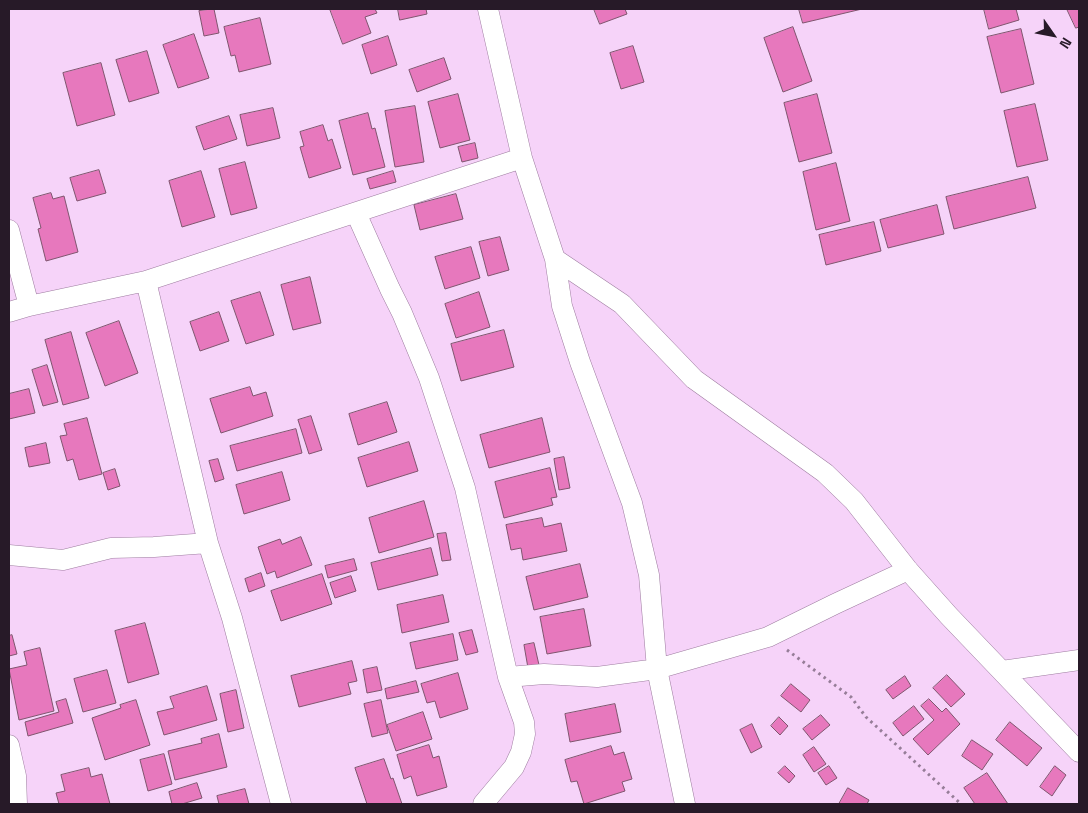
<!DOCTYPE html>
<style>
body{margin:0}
#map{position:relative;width:1088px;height:813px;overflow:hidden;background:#f6d3f9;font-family:"Space Grotesk",sans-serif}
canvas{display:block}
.frame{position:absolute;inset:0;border:10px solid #271a28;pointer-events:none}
.north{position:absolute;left:1028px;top:10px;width:50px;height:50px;-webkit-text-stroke:4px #f6d3f9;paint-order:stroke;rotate:123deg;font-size:14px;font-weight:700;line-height:20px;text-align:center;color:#271a28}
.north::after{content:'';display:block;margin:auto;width:18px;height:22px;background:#271a28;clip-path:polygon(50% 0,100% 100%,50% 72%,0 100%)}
</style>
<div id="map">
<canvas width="1088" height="813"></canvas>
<div class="frame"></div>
<div class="north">N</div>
</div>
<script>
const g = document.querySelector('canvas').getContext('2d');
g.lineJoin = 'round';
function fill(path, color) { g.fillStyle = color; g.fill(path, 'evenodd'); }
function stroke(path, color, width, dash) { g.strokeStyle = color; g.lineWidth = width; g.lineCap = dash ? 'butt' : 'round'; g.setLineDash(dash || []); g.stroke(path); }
const building = new Path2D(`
 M 214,9 L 219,33 L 204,36 L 199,11 Z
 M 330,9 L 375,9 L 377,13 L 365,17 L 371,33 L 343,44 Z
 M 398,9 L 426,9 L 427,14 L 400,20 Z
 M 594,9 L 625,9 L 627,14 L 600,24 Z
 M 799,9 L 862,9 L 803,23 Z
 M 984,9 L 1016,9 L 1019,20 L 989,29 Z
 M 1067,9 L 1079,9 L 1079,27 L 1076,28 Z
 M 260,18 L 271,64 L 239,72 L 235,55 L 231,56 L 224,27 Z
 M 793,27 L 812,81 L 783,92 L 764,38 Z
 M 1021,29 L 1034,84 L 1001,93 L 987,37 Z
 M 194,34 L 209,78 L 178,88 L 163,45 Z
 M 388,36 L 397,65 L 371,74 L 362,45 Z
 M 633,46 L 644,82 L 621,89 L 610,53 Z
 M 147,51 L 159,93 L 129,102 L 116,60 Z
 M 444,58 L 451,79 L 417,92 L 409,70 Z
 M 101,63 L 115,115 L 77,126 L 63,73 Z
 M 458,94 L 470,140 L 440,148 L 428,102 Z
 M 817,94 L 832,153 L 799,162 L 784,103 Z
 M 1035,104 L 1048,160 L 1017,167 L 1004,111 Z
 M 415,106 L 424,162 L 395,167 L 385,111 Z
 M 273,108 L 280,138 L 247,146 L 240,115 Z
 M 368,113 L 372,129 L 375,128 L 385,167 L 353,175 L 339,121 Z
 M 229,116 L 237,139 L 204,150 L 196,127 Z
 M 323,125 L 328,141 L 332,139 L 341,168 L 309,178 L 300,147 L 304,146 L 300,132 Z
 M 475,143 L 478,158 L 462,162 L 458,147 Z
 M 245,162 L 257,208 L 231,215 L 219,169 Z
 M 836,163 L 850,221 L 816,230 L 803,172 Z
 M 99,170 L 106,193 L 77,201 L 70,178 Z
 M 201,171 L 215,217 L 182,227 L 169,181 Z
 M 393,171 L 396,182 L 370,189 L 367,179 Z
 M 1028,177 L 1036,208 L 954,229 L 946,197 Z
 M 51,193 L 53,199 L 64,196 L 78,252 L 46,261 L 38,229 L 41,228 L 33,198 Z
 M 456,194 L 463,219 L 420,230 L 414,205 Z
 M 937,205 L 944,234 L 888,248 L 880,220 Z
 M 874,222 L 881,251 L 826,265 L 819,235 Z
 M 500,237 L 509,270 L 488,276 L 479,242 Z
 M 471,247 L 480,278 L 445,289 L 435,257 Z
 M 310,277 L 321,323 L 293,330 L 281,285 Z
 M 260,292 L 274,335 L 246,344 L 231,301 Z
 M 479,292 L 490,327 L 456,338 L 445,304 Z
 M 219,312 L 229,341 L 200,351 L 190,322 Z
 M 119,321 L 138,373 L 105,386 L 86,333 Z
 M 504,330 L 514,367 L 461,381 L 451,344 Z
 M 71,332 L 89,398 L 63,405 L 45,340 Z
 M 47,365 L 58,402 L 43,406 L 32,370 Z
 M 250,387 L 253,396 L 266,392 L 273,416 L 221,433 L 210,399 Z
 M 29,389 L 35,413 L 9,419 L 9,394 Z
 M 387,402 L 397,432 L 358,445 L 349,414 Z
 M 311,416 L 322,450 L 309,454 L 298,420 Z
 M 87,418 L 102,474 L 79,480 L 73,459 L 67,461 L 60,436 L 67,435 L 64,424 Z
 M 542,418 L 550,452 L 489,468 L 480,435 Z
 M 296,429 L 302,453 L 237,471 L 230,446 Z
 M 409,442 L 418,471 L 367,487 L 358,458 Z
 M 46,443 L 50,463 L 29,467 L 25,448 Z
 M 564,457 L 570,488 L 559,490 L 554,459 Z
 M 218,459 L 224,479 L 215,482 L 209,461 Z
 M 550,468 L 557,497 L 551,498 L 553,505 L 504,518 L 495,482 Z
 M 115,469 L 120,486 L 108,490 L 103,473 Z
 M 282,472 L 290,500 L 244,514 L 236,485 Z
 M 424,501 L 434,537 L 379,553 L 369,518 Z
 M 542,518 L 544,527 L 561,523 L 567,551 L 523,560 L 521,548 L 511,550 L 506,525 Z
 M 446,533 L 451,560 L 442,561 L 437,534 Z
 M 301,537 L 312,565 L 277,578 L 275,571 L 267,574 L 258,547 L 280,539 L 282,544 Z
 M 431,548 L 438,575 L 378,590 L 371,563 Z
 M 354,559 L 357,570 L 328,578 L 325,566 Z
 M 580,564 L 588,597 L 534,610 L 526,577 Z
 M 261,573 L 265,586 L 249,592 L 245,579 Z
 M 322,574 L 332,604 L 281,621 L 271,591 Z
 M 351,576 L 356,591 L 335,598 L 330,583 Z
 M 443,595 L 449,622 L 402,633 L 397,605 Z
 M 584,609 L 591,646 L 547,654 L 540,617 Z
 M 145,623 L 159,674 L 128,683 L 115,631 Z
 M 472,630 L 478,652 L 466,655 L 459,633 Z
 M 453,634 L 458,660 L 416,669 L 410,643 Z
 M 12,635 L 17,654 L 9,656 L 9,636 Z
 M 534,643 L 539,665 L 528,668 L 524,645 Z
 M 40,648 L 54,711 L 19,720 L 9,669 L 27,665 L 24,652 Z
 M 352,661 L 357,681 L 348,683 L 351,694 L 299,707 L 291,676 Z
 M 377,667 L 382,690 L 367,693 L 363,670 Z
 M 107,670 L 116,703 L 83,712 L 74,679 Z
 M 458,673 L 468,709 L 440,718 L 435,701 L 427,703 L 421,684 Z
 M 947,675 L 965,694 L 951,707 L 933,688 Z
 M 905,676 L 911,686 L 893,699 L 886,690 Z
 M 416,681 L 419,692 L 387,699 L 385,689 Z
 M 791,684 L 810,700 L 801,712 L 781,696 Z
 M 207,686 L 217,720 L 164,735 L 157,712 L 174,708 L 170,697 Z
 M 236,690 L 244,728 L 228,732 L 220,694 Z
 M 66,699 L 73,723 L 28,736 L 25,722 L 59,712 L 56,702 Z
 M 929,699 L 942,712 L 946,708 L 960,724 L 928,755 L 913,739 L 934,720 L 921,706 Z
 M 136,700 L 150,745 L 105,760 L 92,718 L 121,708 L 120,705 Z
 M 381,700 L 388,733 L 372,737 L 364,704 Z
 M 615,704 L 621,732 L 570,742 L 565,714 Z
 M 914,706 L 924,719 L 903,736 L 893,723 Z
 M 423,712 L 432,739 L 396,751 L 387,725 Z
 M 821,715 L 830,725 L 812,740 L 803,729 Z
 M 779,717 L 788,726 L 780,735 L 771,726 Z
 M 1010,722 L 1042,748 L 1027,766 L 996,740 Z
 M 752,724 L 762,747 L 751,753 L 740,730 Z
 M 219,734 L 227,767 L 175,780 L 168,751 L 202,743 L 201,739 Z
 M 972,740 L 993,754 L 982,770 L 962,756 Z
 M 429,745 L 433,758 L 439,756 L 447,787 L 417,796 L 411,776 L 404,779 L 397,755 Z
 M 611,746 L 614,755 L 624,752 L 632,779 L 622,782 L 625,791 L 584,804 L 577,781 L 571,782 L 565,760 Z
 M 814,747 L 826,764 L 814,772 L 803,755 Z
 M 164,754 L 172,784 L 148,791 L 140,760 Z
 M 384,759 L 391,779 L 393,778 L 402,804 L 367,804 L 355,768 Z
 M 785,766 L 795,776 L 789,783 L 778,773 Z
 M 829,766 L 837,778 L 826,785 L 818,773 Z
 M 1055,766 L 1066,775 L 1052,796 L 1040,787 Z
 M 89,768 L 91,777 L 102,774 L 110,804 L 59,804 L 56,793 L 65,791 L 61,775 Z
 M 987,773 L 1008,804 L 975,804 L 964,788 Z
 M 197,783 L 202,798 L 182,804 L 172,804 L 169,792 Z
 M 848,788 L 869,800 L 867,804 L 839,804 Z
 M 245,789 L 249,804 L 219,804 L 217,796 Z`);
const path = new Path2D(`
 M 787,650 L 851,697 L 866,717 L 961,804`);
const minor = new Path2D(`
 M 488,9 L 522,158 L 555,259 L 562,306 L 580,362 L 632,503 L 649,575 L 657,669 L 685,804
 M 356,213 L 390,289 L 402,313 L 429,378 L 465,488 L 508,677 L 524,722 L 525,734 L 521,752 L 514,767 L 483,804
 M 9,230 L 29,306
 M 555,259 L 622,304 L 694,379 L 825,473 L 854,501 L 908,570 L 949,616 L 1079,752
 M 146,281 L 208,543 L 232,618 L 281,804
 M 9,312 L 29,306 L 146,281 L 522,158
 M 9,555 L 63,560 L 111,548 L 154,547 L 208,543
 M 1002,671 L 1079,660
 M 508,677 L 544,674 L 597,677 L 657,669 L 768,637 L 835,604 L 908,570
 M 9,745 L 16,776 L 17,804`);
fill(building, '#e778bd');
stroke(building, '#7f556e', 1);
stroke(minor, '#9e7da0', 21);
stroke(path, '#967d98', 3, [2.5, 4]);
stroke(minor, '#fff', 20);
</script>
